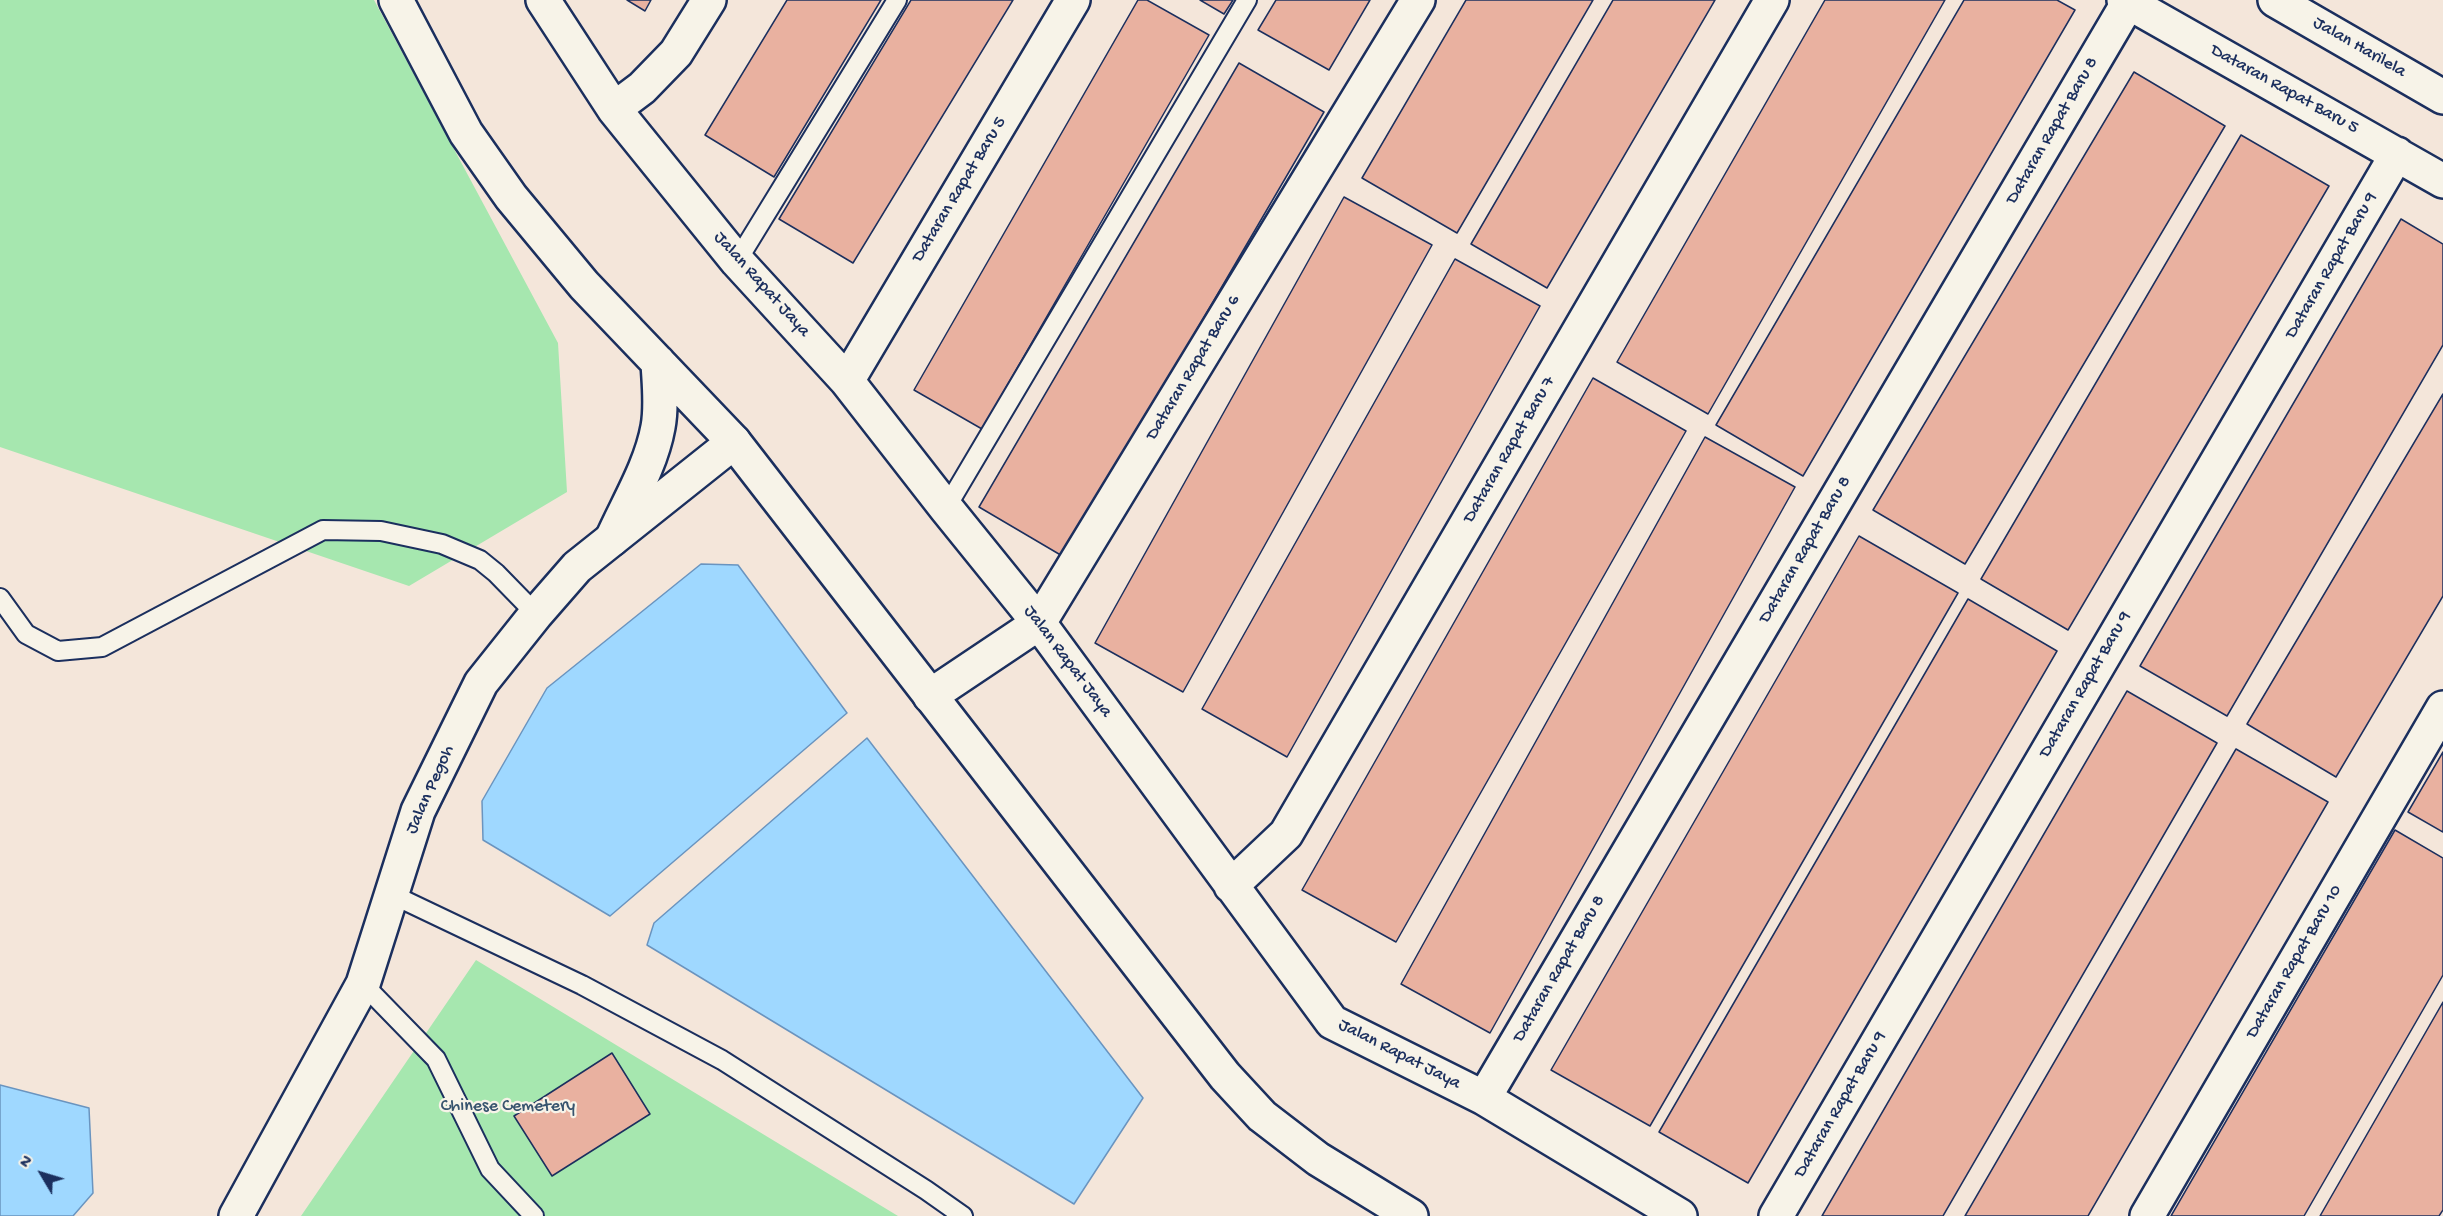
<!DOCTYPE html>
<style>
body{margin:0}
#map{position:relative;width:2443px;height:1216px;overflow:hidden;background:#f4e6da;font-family:"Gochi Hand",sans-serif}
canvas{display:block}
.north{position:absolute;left:12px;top:1144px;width:60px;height:60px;-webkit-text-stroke:4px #f7f3e8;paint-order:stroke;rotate:308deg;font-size:16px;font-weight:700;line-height:24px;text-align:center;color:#1b2f5e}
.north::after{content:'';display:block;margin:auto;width:21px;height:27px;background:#1b2f5e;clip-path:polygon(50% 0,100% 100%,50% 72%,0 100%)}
</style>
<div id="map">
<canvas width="2443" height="1216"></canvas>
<div class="north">N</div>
</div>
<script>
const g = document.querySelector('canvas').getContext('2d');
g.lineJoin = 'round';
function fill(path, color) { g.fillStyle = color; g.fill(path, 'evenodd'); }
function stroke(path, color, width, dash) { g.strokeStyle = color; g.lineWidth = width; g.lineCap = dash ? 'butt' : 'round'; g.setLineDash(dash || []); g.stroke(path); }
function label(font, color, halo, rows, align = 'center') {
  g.font = font + ' "Gochi Hand",sans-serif'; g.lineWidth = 4.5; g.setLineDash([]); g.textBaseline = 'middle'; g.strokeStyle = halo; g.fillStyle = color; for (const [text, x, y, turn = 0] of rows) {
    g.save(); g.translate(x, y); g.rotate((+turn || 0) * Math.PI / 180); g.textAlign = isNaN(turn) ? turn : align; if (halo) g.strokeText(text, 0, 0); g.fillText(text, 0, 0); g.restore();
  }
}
const green = new Path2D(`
 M 0,0 L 374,0 L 558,343 L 567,492 L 409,586 L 0,447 Z
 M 476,960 L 898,1216 L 301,1216 Z`);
const water = new Path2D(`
 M 701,564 L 738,565 L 847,713 L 610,916 L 483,840 L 482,801 L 547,688 Z
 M 867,738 L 1143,1098 L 1074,1204 L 647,945 L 654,923 Z
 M 0,1085 L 89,1108 L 93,1193 L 73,1216 L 0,1216 Z`);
const building = new Path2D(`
 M 627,0 L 651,0 L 645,11 Z
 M 787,0 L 881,0 L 774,177 L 705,135 Z
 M 911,0 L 1013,0 L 853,263 L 779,219 Z
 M 1138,0 L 1147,0 L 1209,35 L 982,429 L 914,390 Z
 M 1200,0 L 1233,0 L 1224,14 Z
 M 1276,0 L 1370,0 L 1329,70 L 1258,30 Z
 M 1466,0 L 1593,0 L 1457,233 L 1362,178 Z
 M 1613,0 L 1715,0 L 1547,288 L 1471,244 Z
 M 1825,0 L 1945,0 L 1708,414 L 1617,362 Z
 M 1964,0 L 2057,0 L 2075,10 L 1803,476 L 1716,425 Z
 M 1239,63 L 1324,112 L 1064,557 L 979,507 Z
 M 2134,72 L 2225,126 L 1965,564 L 1873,510 Z
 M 2241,135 L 2329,186 L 2068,630 L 1981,579 Z
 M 1344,197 L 1432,245 L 1183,692 L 1095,643 Z
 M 2401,219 L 2443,244 L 2443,345 L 2227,716 L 2140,666 Z
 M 1455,259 L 1540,306 L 1287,757 L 1202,709 Z
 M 1593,378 L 1686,431 L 1396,942 L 1302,890 Z
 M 2443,394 L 2443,596 L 2336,777 L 2247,724 Z
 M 1705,437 L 1795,487 L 1490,1033 L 1401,984 Z
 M 1859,536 L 1958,593 L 1650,1126 L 1551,1070 Z
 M 1968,599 L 2057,651 L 1748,1183 L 1659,1132 Z
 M 2127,691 L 2217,743 L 1943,1216 L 1822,1216 Z
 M 2236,749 L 2328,802 L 2088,1216 L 1965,1216 Z
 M 2443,752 L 2443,832 L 2408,812 Z
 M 2395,830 L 2443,858 L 2443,975 L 2304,1216 L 2171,1216 Z
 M 2443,1002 L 2443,1210 L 2439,1216 L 2320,1216 Z
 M 612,1053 L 650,1114 L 552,1176 L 514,1116 Z`);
const lane = new Path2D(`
 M 737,261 L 897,0
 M 946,508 L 1247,0
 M 0,598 L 26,634 L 58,651 L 102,647 L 323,530 L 381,531 L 442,544 L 480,560 L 496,573 L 536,614
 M 391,894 L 582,985 L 722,1060 L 926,1190 L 963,1216
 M 363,984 L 436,1059 L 490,1169 L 534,1216`);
const street = new Path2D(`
 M 543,0 L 614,109 L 737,261 L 847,381 L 946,508 L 1039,623 L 1332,1022 L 1484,1098 L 1680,1216
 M 2124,0 L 2443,181
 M 2275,0 L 2443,97
 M 614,109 L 642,88 L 676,53 L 709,0
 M 847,381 L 1073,0
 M 930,696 L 1039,623 L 1418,0
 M 1231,886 L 1286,834 L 1772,0
 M 1484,1098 L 2128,3
 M 236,1216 L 363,984 L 418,811 L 481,683 L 536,614 L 577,567 L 734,442
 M 1776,1216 L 2397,154
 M 2147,1216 L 2443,708`);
const secondary = new Path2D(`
 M 396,0 L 466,133 L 511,197 L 584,285 L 734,442 L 1225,1076 L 1262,1116 L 1318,1159 L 1411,1216
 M 612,539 C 628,503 651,466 658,427 C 662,406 659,383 658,362`);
const streetNames = [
 ["Jalan Harilela",2359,48,30],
 ["Dataran Rapat Baru 5",2284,90,29],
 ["Dataran Rapat Baru 8",2053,131,-60],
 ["Dataran Rapat Baru 5",960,190,-59],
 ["Dataran Rapat Baru 9",2332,266,-60],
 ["Jalan Rapat Jaya",761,285,48],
 ["Dataran Rapat Baru 6",1194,368,-59],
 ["Dataran Rapat Baru 7",1510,450,-60],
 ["Dataran Rapat Baru 8",1806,550,-60],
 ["Jalan Rapat Jaya",1067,662,53],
 ["Dataran Rapat Baru 9",2086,685,-60],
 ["Jalan Pegoh",431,790,-66],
 ["Dataran Rapat Baru 10",2295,962,-60],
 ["Dataran Rapat Baru 8",1560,969,-60],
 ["Jalan Rapat Jaya",1399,1055,27],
 ["Dataran Rapat Baru 9",1841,1105,-60]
];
const parkNames = [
 ["Chinese Cemetery",508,1107]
];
fill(green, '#a6e7af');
fill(water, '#9fd8ff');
stroke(water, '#6a94bf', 1.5);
fill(building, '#e9b1a0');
stroke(building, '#1b2f5e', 1.5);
stroke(lane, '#1b2f5e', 22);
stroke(street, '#1b2f5e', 38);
stroke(secondary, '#1b2f5e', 38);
stroke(lane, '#f7f3e8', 18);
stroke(street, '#f7f3e8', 33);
stroke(secondary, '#f7f3e8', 33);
label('18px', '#1b2f5e', '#f7f3e8', streetNames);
label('18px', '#37546e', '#f7f3e8', parkNames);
</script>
